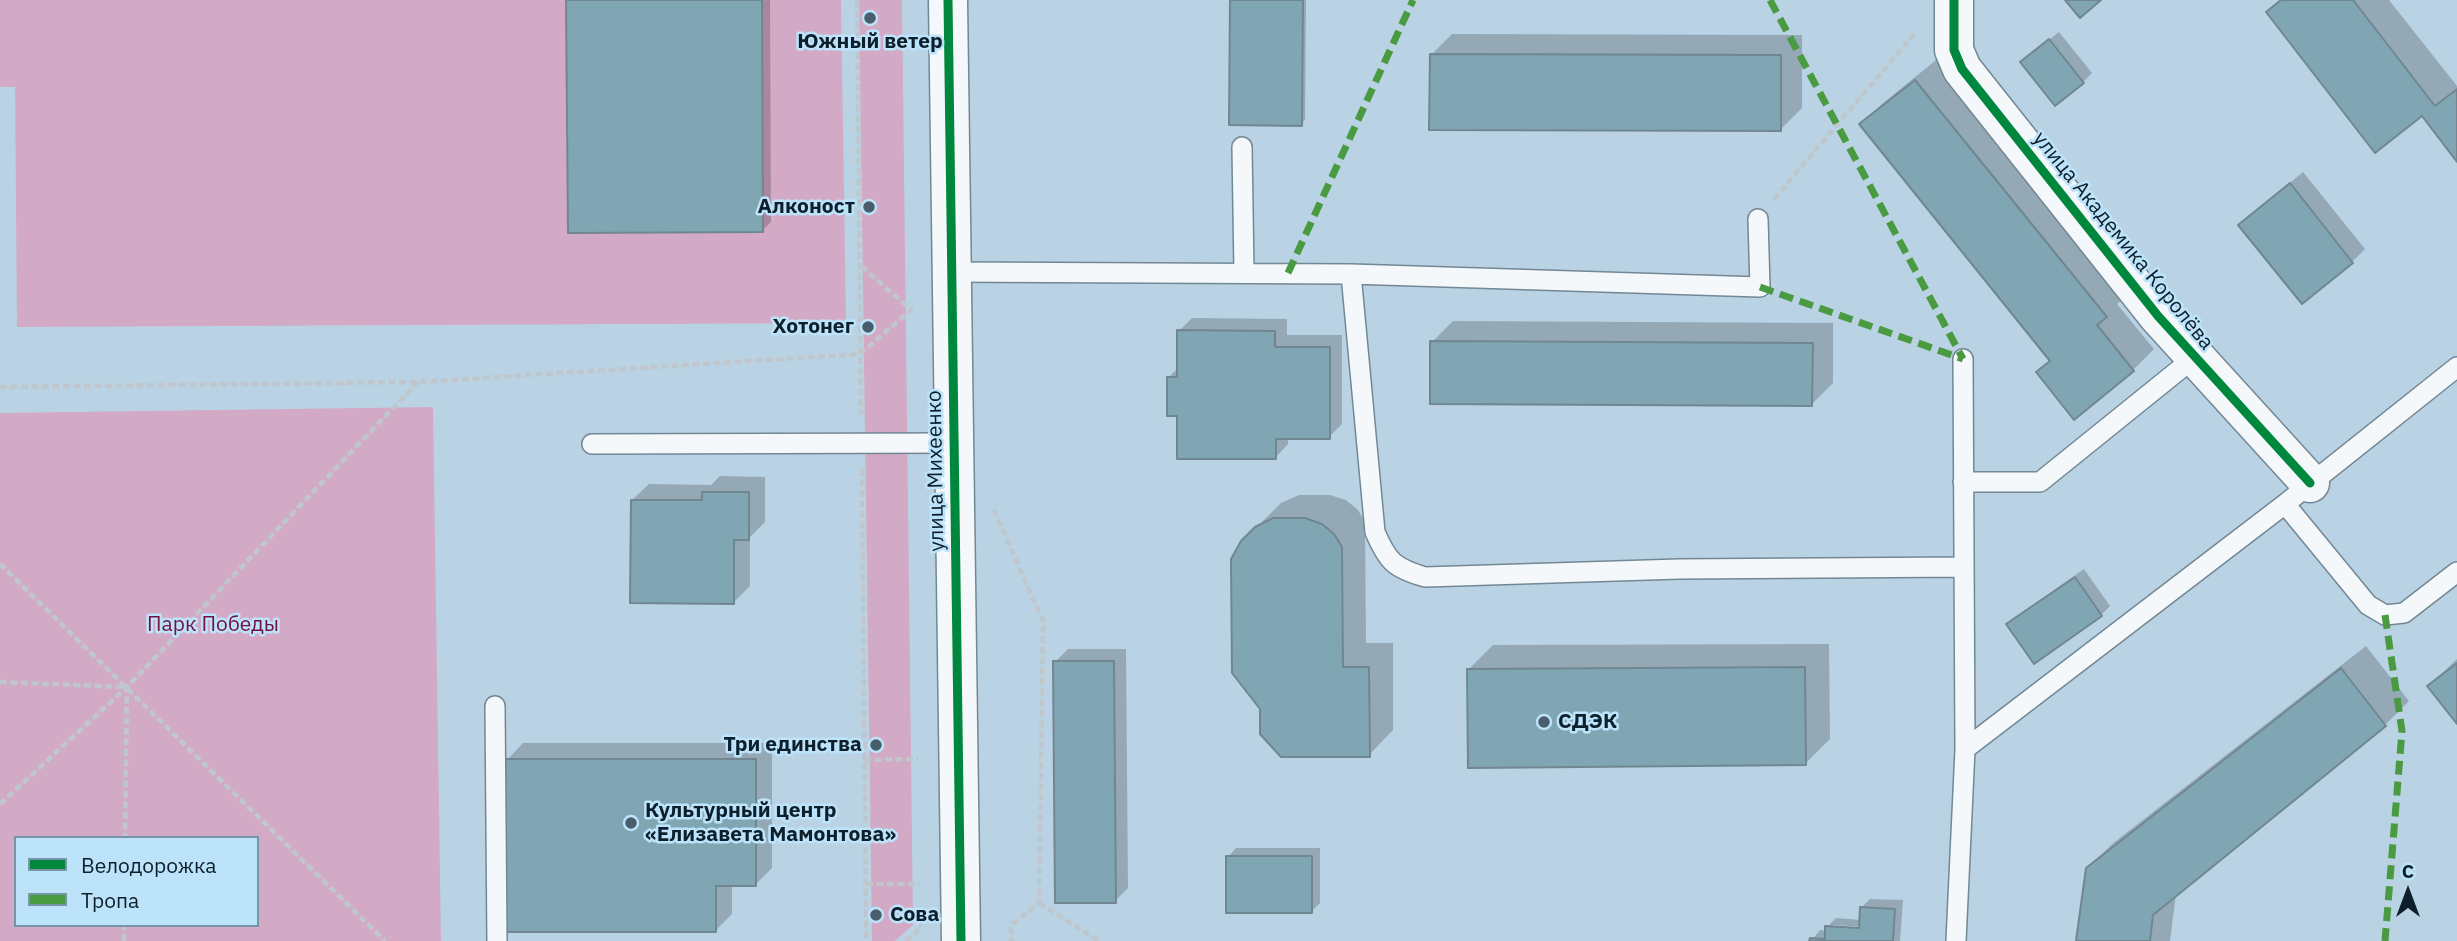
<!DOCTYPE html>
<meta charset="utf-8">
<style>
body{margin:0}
#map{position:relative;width:2457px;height:941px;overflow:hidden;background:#b9d3e4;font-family:"IBM Plex Sans",sans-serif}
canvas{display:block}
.legend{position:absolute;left:14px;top:836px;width:245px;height:91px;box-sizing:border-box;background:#bde3fb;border:2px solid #7695a7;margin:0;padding:9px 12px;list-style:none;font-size:21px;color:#0c1f2a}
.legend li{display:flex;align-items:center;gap:14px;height:35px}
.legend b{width:35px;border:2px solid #7695a7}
.north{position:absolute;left:2373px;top:857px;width:70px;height:70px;-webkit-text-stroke:5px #bde3fb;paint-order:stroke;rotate:0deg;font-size:19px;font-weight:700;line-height:28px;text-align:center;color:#0c1f2a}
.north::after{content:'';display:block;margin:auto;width:24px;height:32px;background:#0c1f2a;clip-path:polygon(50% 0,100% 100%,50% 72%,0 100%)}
</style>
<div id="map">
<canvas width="2457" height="941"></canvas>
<ul class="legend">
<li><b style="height:9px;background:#00873e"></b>Велодорожка</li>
<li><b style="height:9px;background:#499a41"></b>Тропа</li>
</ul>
<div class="north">С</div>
</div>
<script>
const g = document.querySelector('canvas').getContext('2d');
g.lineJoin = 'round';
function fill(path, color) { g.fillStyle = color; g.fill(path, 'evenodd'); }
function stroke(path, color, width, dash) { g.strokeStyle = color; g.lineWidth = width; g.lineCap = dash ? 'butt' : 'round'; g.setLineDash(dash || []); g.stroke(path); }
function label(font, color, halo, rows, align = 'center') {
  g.font = font + ' "IBM Plex Sans",sans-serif'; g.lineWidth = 5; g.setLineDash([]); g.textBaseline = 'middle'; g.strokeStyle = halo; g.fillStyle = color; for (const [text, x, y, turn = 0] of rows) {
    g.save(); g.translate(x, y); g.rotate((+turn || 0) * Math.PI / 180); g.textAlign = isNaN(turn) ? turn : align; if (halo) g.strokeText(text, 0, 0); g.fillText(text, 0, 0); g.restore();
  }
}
const green = new Path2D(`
 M 0,0 L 841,0 L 846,323 L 17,327 L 15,87 L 0,87 Z
 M 859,0 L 902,0 L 913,925 L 895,941 L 872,941 Z
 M 433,407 L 441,941 L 0,941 L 0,413 ZM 16,838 L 257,838 L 257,925 L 16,925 Z`);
const shadow = new Path2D(`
 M 568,0 L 770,0 L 771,222 L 763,230 Z
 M 1231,0 L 1306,0 L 1305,120 L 1301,124 Z
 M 2280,0 L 2389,0 L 2457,86 L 2457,159 L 2422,114 L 2268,12 Z
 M 2059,32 L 2092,73 L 2083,82 L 2031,54 Z
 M 1452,34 L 1802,35 L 1802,108 L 1781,129 L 1431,55 Z
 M 1936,60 L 2126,295 L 2117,304 L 2154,349 L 2133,370 L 2051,360 L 1861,124 L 1882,104 Z
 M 2303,172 L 2365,249 L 2352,262 L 2240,225 Z
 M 1192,318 L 1287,319 L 1287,335 L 1342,335 L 1342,424 L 1329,437 L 1288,437 L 1288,444 L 1276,457 L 1179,415 L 1169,377 L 1179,367 L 1179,331 Z
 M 1453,321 L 1833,323 L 1833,383 L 1812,404 L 1432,342 Z
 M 720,476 L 765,477 L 765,522 L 750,537 L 750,586 L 734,602 L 632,500 L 649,484 L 711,485 Z
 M 1299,495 L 1330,495 L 1346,500 L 1358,510 L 1365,522 L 1366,643 L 1393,643 L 1393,730 L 1369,755 L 1261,709 L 1242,542 L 1281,503 Z
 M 2084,569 L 2110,606 L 2101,615 L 2034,662 L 2008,625 L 2017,616 Z
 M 1829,644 L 1830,739 L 1806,763 L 1468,670 L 1493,645 Z
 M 2366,646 L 2409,701 L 2385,725 L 2176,894 L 2170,941 L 2078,941 L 2087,869 L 2112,844 Z
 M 1068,649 L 1126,649 L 1128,888 L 1115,901 L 1055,662 Z
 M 2457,659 L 2457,721 L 2429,686 Z
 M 523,743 L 772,743 L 772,868 L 756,884 L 732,884 L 732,914 L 716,930 L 507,760 Z
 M 1236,848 L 1320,848 L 1320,903 L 1311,912 L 1228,857 Z
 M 1870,899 L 1903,900 L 1900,941 L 1811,941 L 1820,930 L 1827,931 L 1827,927 L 1836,918 L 1861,920 L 1862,907 ZM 1833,925 L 1867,927 L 1867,931 L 1833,928 Z`);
const building = new Path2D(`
 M 566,0 L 762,0 L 763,232 L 568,233 Z
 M 1230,0 L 1303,0 L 1302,126 L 1229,125 Z
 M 2065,0 L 2101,0 L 2080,18 Z
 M 2281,0 L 2353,0 L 2435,106 L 2457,89 L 2457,162 L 2422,116 L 2375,153 L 2266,12 Z
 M 2049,39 L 2084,83 L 2055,106 L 2020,62 Z
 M 1430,54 L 1781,55 L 1781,131 L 1429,130 Z
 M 1915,80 L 2107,317 L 2097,325 L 2134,371 L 2074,420 L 2036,372 L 2050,361 L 1859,124 Z
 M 2290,183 L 2353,263 L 2302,304 L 2238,225 Z
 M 1177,330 L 1275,331 L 1275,347 L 1330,347 L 1330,439 L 1276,439 L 1276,459 L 1177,459 L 1177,416 L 1167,416 L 1167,377 L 1177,377 Z
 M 1430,341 L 1813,343 L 1812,406 L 1430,404 Z
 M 702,492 L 749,492 L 749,540 L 734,540 L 734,604 L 630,603 L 631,500 L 702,500 Z
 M 1273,518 L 1305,518 L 1322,524 L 1334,534 L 1342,547 L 1343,667 L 1369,667 L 1370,757 L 1281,757 L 1260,734 L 1260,709 L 1232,673 L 1231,559 L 1241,541 L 1255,527 Z
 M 2075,577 L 2102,616 L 2034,664 L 2006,624 Z
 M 1053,661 L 1114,661 L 1116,903 L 1055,903 Z
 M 2457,663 L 2457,724 L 2427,686 Z
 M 1805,667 L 1806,765 L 1468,768 L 1467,669 Z
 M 2341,668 L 2386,726 L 2153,915 L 2150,941 L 2076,941 L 2086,868 Z
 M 505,759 L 756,759 L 756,886 L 716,886 L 716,932 L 505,932 Z
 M 1226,856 L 1312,856 L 1312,913 L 1226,913 Z
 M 1860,907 L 1895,909 L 1893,941 L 1809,941 L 1810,938 L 1825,939 L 1825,926 L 1859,928 Z`);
const path = new Path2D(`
 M 857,0 L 861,415
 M 1774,199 L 1916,32
 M 0,387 L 419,382 L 860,354 L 911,310 L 860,265
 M 862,469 L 866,941
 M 994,510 L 1043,621 L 1039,903 L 1011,925 L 1011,941
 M 0,564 L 385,941
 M 0,682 L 127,687 L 125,838
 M 864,760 L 918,759
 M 0,804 L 127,687 L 418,382
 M 866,884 L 920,884
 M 1039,903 L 1099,941
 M 124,941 L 124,925
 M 906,941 L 921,928 L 920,924`);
const service = new Path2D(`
 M 1242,147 L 1244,273
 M 950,272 L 1351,274 L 1375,532 C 1388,562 1394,568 1425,577 L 1679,569 L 1963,567
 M 1351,274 L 1760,287 L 1758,219
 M 592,444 L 953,443
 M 1963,482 L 2040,482 L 2195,357
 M 2285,504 L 2368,605 L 2385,615 L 2404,613 L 2457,572
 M 495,706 L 497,941
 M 1965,749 L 2285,504 L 2457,367
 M 1956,941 L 1965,749 L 1963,359`);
const minor = new Path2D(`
 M 1954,0 L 1954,50 L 1962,69 L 2158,316 L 2310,483`);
const tertiary = new Path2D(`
 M 948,0 L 961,941`);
const quiet = new Path2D(`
 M 1770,0 L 1963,359
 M 1288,273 L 1413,0
 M 1760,287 L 1963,359
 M 2385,615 L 2402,731 L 2385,941`);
const cycleway = new Path2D(`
 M 948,0 L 961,941
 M 1954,0 L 1954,50 L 1962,69 L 2158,316 L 2310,483`);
const markers = [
 [870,18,7,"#495e6b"],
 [869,207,7,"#495e6b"],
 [868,327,7,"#495e6b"],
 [1544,722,7,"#495e6b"],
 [876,745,7,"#495e6b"],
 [631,823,7,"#495e6b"],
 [876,915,7,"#495e6b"]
];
const poiNames = [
 ["Южный ветер",870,42,"center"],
 ["Алконост",855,207],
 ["Хотонег",854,327],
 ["СДЭК",1558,722,"left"],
 ["Три единства",862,745],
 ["Культурный центр",645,811,"left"],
 ["«Елизавета Мамонтова»",645,835,"left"],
 ["Сова",890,915,"left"]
];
const streetNames = [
 ["улица Академика Королёва",2123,241,51],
 ["улица Михеенко",936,471,-91]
];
const parkNames = [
 ["Парк Победы",213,625]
];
fill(green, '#d3aac6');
fill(shadow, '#0003');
fill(building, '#81a6b3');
stroke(building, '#708792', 2);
stroke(service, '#738794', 22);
stroke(minor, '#738794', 41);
stroke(tertiary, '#738794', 41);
stroke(path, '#c0c7cc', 4.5, [7, 3.5]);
stroke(service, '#f4f8fb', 19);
stroke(minor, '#f4f8fb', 38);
stroke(tertiary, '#f4f8fb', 38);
stroke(quiet, '#499a41', 7, [14, 7]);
stroke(cycleway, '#00873e', 9);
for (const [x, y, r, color] of markers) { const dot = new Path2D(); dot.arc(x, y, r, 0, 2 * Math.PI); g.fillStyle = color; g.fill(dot); stroke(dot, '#bde3fb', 2.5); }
label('bold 21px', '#0c1f2a', '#bde3fb', poiNames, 'right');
label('21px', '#0c1f2a', '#bde3fb', streetNames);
label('21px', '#721141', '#bde3fb', parkNames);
</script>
